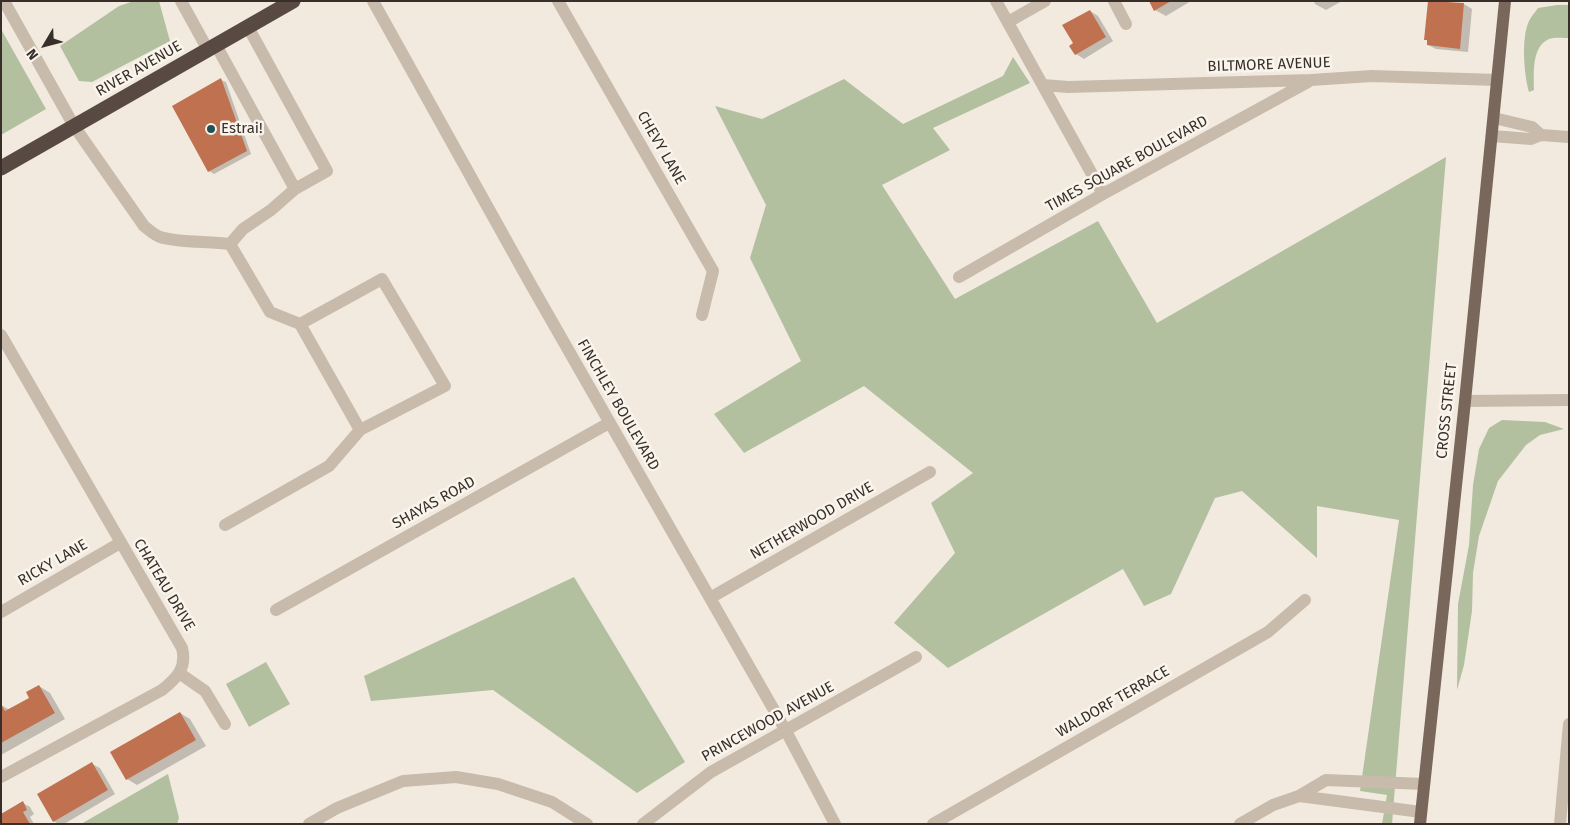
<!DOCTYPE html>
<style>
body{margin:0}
#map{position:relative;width:1570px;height:825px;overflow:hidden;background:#f2eadf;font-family:"Fira Sans",sans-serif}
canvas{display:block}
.frame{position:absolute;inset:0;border:2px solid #382f2a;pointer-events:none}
.north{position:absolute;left:20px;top:20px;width:50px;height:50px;-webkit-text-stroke:4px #f9f4ec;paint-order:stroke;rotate:233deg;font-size:14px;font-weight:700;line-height:20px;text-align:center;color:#382f2a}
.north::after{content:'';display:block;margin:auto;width:18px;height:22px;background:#382f2a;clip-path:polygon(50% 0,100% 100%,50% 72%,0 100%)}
</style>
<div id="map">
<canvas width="1570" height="825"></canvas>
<div class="frame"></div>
<div class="north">N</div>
</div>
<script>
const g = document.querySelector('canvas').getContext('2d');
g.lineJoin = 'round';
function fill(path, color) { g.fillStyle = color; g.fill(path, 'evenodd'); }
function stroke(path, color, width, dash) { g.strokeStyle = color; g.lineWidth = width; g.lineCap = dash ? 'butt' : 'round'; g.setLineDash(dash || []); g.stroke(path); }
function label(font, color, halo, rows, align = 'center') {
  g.font = font + ' "Fira Sans",sans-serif'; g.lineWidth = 5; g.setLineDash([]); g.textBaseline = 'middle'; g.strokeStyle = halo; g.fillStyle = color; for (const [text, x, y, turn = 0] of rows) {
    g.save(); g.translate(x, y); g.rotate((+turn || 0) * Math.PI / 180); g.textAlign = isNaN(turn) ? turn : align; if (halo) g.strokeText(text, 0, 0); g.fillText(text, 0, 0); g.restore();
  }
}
const green = new Path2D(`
 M 134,1 L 159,1 L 170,41 L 92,82 L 79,81 L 60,46 L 119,6 Z
 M 1557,5 L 1569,5 L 1569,38 C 1563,38 1554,37 1549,39 C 1531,47 1534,74 1534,90 L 1529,92 C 1524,74 1521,38 1529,21 C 1531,17 1535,12 1538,8 Z
 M 1,29 L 46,109 L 1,135 Z
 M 1013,57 L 1030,83 L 933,128 L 950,150 L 882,185 L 955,299 L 1098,221 L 1157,323 L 1446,157 L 1392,824 L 1382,824 L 1387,795 L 1360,791 L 1399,520 L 1317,506 L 1317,558 L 1242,491 L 1215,498 L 1171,594 L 1144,606 L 1123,569 L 948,668 L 894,623 L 955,553 L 931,503 L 973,473 L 864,386 L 744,453 L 714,414 L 801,361 L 750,258 L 766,205 L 715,106 L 762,119 L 844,79 L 903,124 L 1003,76 Z
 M 1502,420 L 1545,422 L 1564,429 L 1540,435 L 1526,445 L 1498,481 L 1479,536 L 1473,573 L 1472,611 L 1464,665 L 1457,690 L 1458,604 L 1469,545 L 1473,485 L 1479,449 L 1489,428 Z
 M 574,577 L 685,762 L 637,793 L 493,690 L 371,701 L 364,676 Z
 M 266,662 L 290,704 L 249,727 L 226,684 Z
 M 168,774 L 179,818 L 177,824 L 81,824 Z`);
const shadow = new Path2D(`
 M 1150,1 L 1191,1 L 1166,16 L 1155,10 Z
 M 1314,1 L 1342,1 L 1326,10 L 1315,4 Z
 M 1429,1 L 1464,4 L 1472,9 L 1468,52 L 1436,49 L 1428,45 Z
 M 1090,11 L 1098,16 L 1113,41 L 1084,59 L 1076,54 L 1075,44 Z
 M 221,80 L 226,82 L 251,154 L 214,174 L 209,171 Z
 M 39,686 L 50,693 L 65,719 L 1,755 L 1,705 L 10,710 L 31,698 Z
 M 180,713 L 190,719 L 206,746 L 137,785 L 127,779 Z
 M 92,764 L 100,768 L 115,794 L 64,824 L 58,824 L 54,821 Z
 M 23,803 L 30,807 L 34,814 L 30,817 L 34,824 L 1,824 Z`);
const building = new Path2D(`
 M 1149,1 L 1171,1 L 1154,11 Z
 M 1428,1 L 1464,3 L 1460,49 L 1427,45 L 1427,40 L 1424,40 Z
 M 1090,10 L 1106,37 L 1075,55 L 1069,46 L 1073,43 L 1062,25 Z
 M 221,78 L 247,151 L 208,172 L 172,106 Z
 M 39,685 L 55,713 L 1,743 L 1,704 L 5,711 L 29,698 L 26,692 Z
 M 180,712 L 196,740 L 126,780 L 110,752 Z
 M 92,762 L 108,790 L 53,822 L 37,794 Z
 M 23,801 L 27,810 L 23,812 L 30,824 L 1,824 L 1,814 Z`);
const minor = new Path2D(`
 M 4,1 L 74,126 L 144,226 C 148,229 154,235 160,237 C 179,243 208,241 230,244 L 270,312 L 300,324 L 360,430
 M 181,1 L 208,50
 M 373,1 L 530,283 L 786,731 L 835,824
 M 558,1 L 713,271 L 702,315
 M 996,1 L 1103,194
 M 1114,1 L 1126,24
 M 1008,22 L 1045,1
 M 248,27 L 327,171 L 295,189
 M 216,45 L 295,189 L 271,210 L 243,229 L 230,244
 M 1043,85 L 1068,87 L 1311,80 L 1372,76 L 1497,80
 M 1494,118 L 1532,127 L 1541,135
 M 1492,136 L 1531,139 L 1541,135 L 1569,137
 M 959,277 L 1103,194 L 1308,82
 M 1,335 L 182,648 C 187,668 177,678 162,690 L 1,777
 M 1465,401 L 1569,400
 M 225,525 L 329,466 L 360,430 L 445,386 L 382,279 L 300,324
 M 710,598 L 930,472
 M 276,610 L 609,423
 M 1,612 L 120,543
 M 179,673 L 205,691 L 225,724
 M 1299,796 L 1421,812
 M 309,824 L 337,808 L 403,781 L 456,777 L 498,784 L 552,802 L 587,824
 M 643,824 L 711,772 L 916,657
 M 933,824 L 1268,632 L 1305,600
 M 1240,824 L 1273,805 L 1299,796 L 1326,780 L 1424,784
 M 1560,824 L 1569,724`);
const major = new Path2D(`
 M 1420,824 L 1465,401 L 1505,1`);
const highway = new Path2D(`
 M 1,168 L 293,1`);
const markers = [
 [211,129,5,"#215157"]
];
const streetNames = [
 ["BILTMORE AVENUE",1269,65,-2],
 ["RIVER AVENUE",139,69,-30],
 ["CHEVY LANE",661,148,60],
 ["TIMES SQUARE BOULEVARD",1127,164,-29],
 ["FINCHLEY BOULEVARD",618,405,60],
 ["CROSS STREET",1447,411,-84],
 ["SHAYAS ROAD",434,503,-29],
 ["NETHERWOOD DRIVE",812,521,-30],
 ["RICKY LANE",53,563,-30],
 ["CHATEAU DRIVE",164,585,59],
 ["WALDORF TERRACE",1113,702,-30],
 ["PRINCEWOOD AVENUE",768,722,-29]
];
const poiNames = [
 ["Estrai!",221,129]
];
fill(green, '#b3c0a0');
fill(shadow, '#0003');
fill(building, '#c0714f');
stroke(minor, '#c9bbab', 12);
stroke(major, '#79675c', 12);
stroke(highway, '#584a42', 15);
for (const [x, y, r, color] of markers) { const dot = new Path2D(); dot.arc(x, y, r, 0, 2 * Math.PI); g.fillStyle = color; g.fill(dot); stroke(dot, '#f9f4ec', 2); }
label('15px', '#382f2a', '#f9f4ec', streetNames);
label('15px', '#382f2a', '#f9f4ec', poiNames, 'left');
</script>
